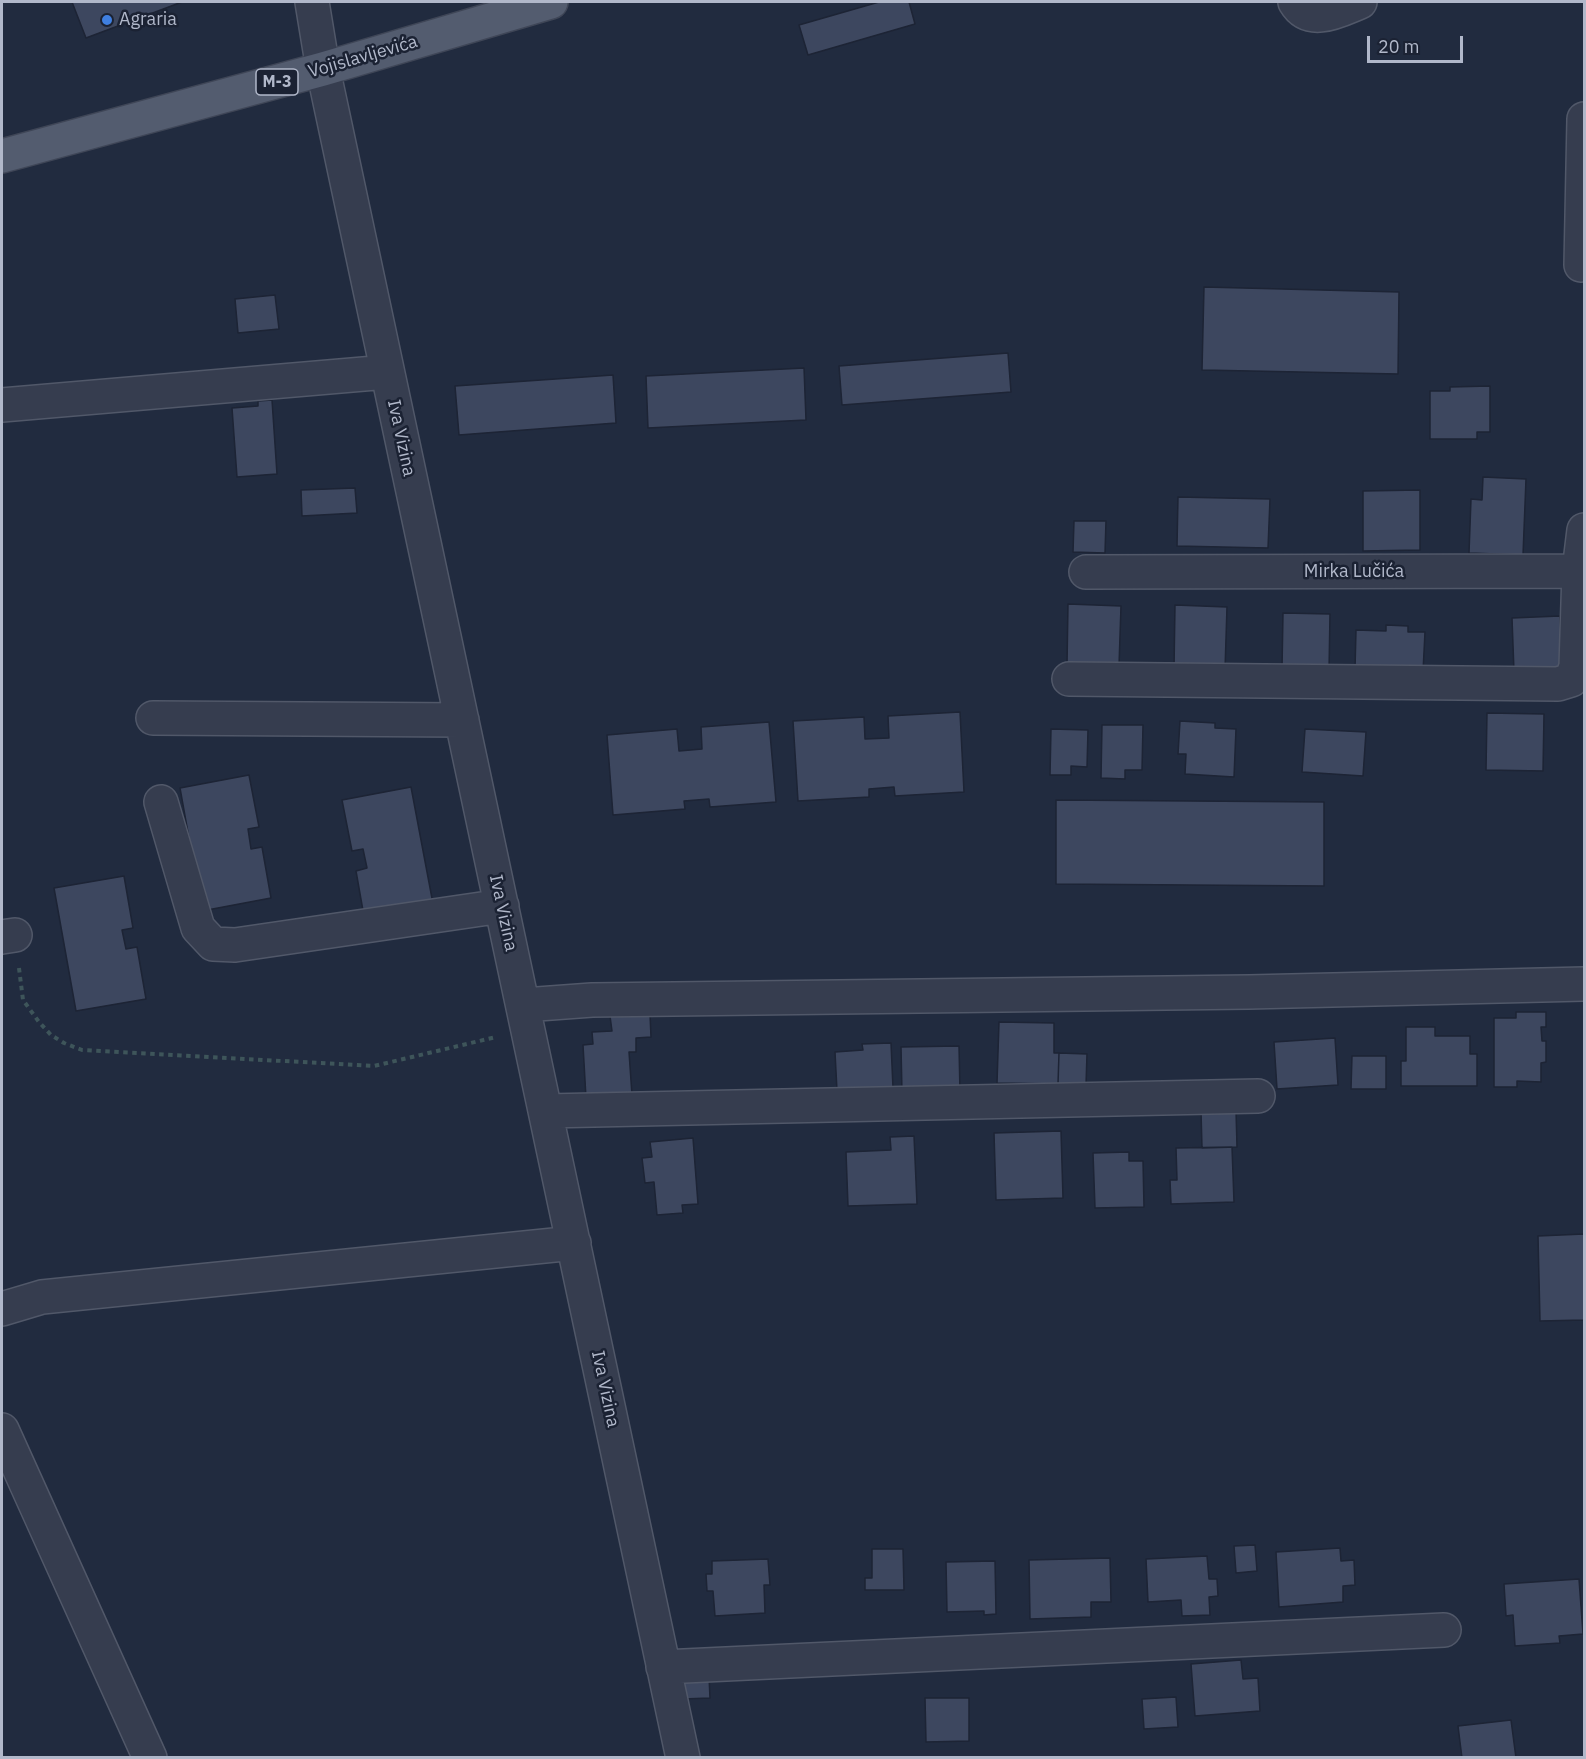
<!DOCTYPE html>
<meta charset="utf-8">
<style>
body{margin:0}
#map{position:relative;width:1586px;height:1759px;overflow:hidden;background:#212b3f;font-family:"IBM Plex Sans",sans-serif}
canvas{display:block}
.frame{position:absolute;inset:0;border:3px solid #b1b8ca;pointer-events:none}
.scale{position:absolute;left:1367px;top:36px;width:96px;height:27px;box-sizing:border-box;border:3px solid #b1b8ca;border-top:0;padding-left:8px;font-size:18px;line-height:21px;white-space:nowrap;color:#b1b8ca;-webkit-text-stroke:4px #1b2233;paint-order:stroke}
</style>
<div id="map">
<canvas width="1586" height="1759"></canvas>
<div class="frame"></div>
<div class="scale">20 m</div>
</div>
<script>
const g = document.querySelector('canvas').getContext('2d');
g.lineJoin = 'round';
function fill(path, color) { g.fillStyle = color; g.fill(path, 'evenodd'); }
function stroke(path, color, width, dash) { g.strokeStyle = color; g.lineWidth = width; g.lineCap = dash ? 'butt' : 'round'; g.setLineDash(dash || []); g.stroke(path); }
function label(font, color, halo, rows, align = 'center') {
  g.font = font + ' "IBM Plex Sans",sans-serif'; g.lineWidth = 5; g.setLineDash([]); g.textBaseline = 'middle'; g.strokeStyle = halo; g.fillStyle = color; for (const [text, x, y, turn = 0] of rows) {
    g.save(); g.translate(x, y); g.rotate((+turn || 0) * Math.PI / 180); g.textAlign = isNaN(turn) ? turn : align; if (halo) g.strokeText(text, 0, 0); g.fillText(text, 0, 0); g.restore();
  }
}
const building = new Path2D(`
 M 72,2 L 182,2 L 86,38 Z
 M 879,2 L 909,2 L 915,24 L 808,55 L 799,25 Z
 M 1204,287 L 1399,292 L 1398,374 L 1202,370 Z
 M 275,295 L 279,329 L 238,333 L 235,299 Z
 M 1008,353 L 1011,392 L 842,405 L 839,366 Z
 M 804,368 L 806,420 L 648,428 L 646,376 Z
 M 613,375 L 616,423 L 459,435 L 455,386 Z
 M 1490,386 L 1490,432 L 1477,432 L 1477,439 L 1430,439 L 1430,391 L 1450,391 L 1450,387 Z
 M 272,400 L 277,474 L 237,477 L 232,408 L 258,406 L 258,401 Z
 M 1483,477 L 1526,479 L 1523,555 L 1469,553 L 1471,499 L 1482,500 Z
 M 355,488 L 357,513 L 302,516 L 301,490 Z
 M 1420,490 L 1420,550 L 1363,551 L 1363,491 Z
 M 1178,497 L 1270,499 L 1268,548 L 1177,546 Z
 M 1074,521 L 1106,521 L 1105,553 L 1073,552 Z
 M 1068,604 L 1121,606 L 1119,666 L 1067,665 Z
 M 1175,605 L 1227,607 L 1225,670 L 1174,669 Z
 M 1283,613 L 1330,614 L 1329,671 L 1282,669 Z
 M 1560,616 L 1562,670 L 1514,672 L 1512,618 Z
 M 1386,625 L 1408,626 L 1408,632 L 1425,632 L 1423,672 L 1355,669 L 1356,630 L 1386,631 Z
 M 960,712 L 964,792 L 895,796 L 894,787 L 869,789 L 869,797 L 798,801 L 793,721 L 864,717 L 865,739 L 889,738 L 888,716 Z
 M 1487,713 L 1544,714 L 1543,771 L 1486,770 Z
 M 1180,721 L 1215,723 L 1215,728 L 1236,729 L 1234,777 L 1185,774 L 1186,754 L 1178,754 Z
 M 769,722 L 776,802 L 710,807 L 709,799 L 684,801 L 685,809 L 613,815 L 607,735 L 677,729 L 679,751 L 702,749 L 701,727 Z
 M 1102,725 L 1143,725 L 1142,770 L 1125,770 L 1125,779 L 1101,778 Z
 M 1051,729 L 1088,730 L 1087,767 L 1071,766 L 1071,775 L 1050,775 Z
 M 1305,729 L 1366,732 L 1363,776 L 1302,772 Z
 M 249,775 L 259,827 L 248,829 L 251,849 L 262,847 L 271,898 L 202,911 L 180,788 Z
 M 411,787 L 434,909 L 365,922 L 356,871 L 367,868 L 363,849 L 352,851 L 342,800 Z
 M 1056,800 L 1324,802 L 1324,886 L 1056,884 Z
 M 124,876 L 133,928 L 122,930 L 126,949 L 137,947 L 146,999 L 76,1011 L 54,888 Z
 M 1516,1012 L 1546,1012 L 1546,1027 L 1541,1027 L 1542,1041 L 1546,1041 L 1546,1062 L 1541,1063 L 1541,1082 L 1517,1081 L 1517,1087 L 1494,1087 L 1494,1018 L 1516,1018 Z
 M 650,1014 L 651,1037 L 636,1038 L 636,1052 L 629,1052 L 632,1095 L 586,1098 L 583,1045 L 593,1044 L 592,1032 L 612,1031 L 610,1016 Z
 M 999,1022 L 1054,1023 L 1054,1053 L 1059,1053 L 1058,1084 L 997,1083 Z
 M 1406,1027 L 1435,1027 L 1435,1036 L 1470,1036 L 1470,1054 L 1477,1054 L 1477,1086 L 1401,1086 L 1401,1061 L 1406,1061 Z
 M 1335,1038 L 1338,1085 L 1277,1089 L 1274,1042 Z
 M 891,1043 L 893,1088 L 837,1091 L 835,1052 L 863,1050 L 862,1044 Z
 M 959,1046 L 960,1092 L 902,1093 L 901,1047 Z
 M 1059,1053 L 1087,1054 L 1086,1085 L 1058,1084 Z
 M 1352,1056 L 1386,1056 L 1386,1089 L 1351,1089 Z
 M 1236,1110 L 1237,1147 L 1202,1148 L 1201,1111 Z
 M 1061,1131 L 1063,1198 L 996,1200 L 994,1133 Z
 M 914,1136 L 917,1204 L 848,1206 L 846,1152 L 891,1150 L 890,1137 Z
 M 693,1138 L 698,1204 L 682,1205 L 683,1213 L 657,1215 L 654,1182 L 645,1183 L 642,1158 L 652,1157 L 650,1142 Z
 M 1232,1147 L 1234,1202 L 1171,1204 L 1170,1180 L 1177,1180 L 1176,1148 Z
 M 1129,1152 L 1129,1161 L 1143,1161 L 1144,1207 L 1095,1208 L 1093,1153 Z
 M 1584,1234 L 1584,1320 L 1540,1321 L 1538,1236 Z
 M 1255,1545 L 1257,1571 L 1236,1573 L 1234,1546 Z
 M 1340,1548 L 1341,1561 L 1354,1560 L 1355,1585 L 1343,1586 L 1343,1602 L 1279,1607 L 1276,1552 Z
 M 872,1549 L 903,1549 L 904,1590 L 865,1590 L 865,1578 L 872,1578 Z
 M 1207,1556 L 1209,1579 L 1217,1579 L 1218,1596 L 1209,1597 L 1210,1615 L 1182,1616 L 1181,1600 L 1148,1602 L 1146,1559 Z
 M 1110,1558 L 1111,1602 L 1091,1602 L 1091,1617 L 1030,1619 L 1029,1560 Z
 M 768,1559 L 770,1585 L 764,1585 L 765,1613 L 715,1616 L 713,1591 L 707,1591 L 706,1574 L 712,1574 L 712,1561 Z
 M 995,1561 L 996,1614 L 984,1615 L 984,1611 L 947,1612 L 946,1562 Z
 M 1579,1579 L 1583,1634 L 1559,1636 L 1560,1643 L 1515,1646 L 1513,1615 L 1506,1616 L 1504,1584 Z
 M 1241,1660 L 1243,1679 L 1258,1678 L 1260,1711 L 1195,1716 L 1191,1664 Z
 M 709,1676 L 710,1698 L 683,1699 L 681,1678 Z
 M 1176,1697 L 1178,1727 L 1144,1729 L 1142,1699 Z
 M 925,1698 L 969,1698 L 969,1741 L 926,1742 Z
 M 1511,1720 L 1516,1758 L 1462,1758 L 1458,1726 Z`);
const path = new Path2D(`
 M 19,968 L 23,1000 L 39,1022 L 51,1035 L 64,1043 L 82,1050 L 374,1066 L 496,1037`);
const minor = new Path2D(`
 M 312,2 L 323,69 L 683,1758
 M 1295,2 C 1310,27 1340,10 1360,2
 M 1581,265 L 1584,119
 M 2,405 L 387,372
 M 1086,572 L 1579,571 L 1584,530
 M 1069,679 L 1558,684 L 1571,680 L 1576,667 L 1579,571
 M 153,718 L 462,720
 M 161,802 L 198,928 L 213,944 L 235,945 L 502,906
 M 2,937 L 15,935
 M 524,1005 L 592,1000 L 1249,992 L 1584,984
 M 546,1111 L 1258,1096
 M 2,1309 L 42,1297 L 574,1243
 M 2,1430 L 150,1758
 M 663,1667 L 1444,1630`);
const major = new Path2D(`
 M 2,156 L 323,69 L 551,2`);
const markers = [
 [107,20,6,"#3f7fe0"]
];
const shields = [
 [277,82,42]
];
const shieldNames = [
 ["M-3",277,82]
];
const poiNames = [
 ["Agraria",119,20]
];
const streetNames = [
 ["Vojislavljevića",363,57,-16],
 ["Iva Vizina",401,438,78],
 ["Mirka Lučića",1354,572],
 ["Iva Vizina",503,913,78],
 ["Iva Vizina",605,1389,78]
];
fill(building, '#3d475f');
stroke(building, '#1d2435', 1.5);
stroke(minor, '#515869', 36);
stroke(major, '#3f4657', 36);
stroke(path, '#3e555a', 4, [4.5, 4.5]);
stroke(minor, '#363d4f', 33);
stroke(major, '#535c6f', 33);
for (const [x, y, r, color] of markers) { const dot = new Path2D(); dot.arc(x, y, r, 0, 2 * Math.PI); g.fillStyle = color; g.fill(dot); stroke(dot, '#1b2233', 2); }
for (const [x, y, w] of shields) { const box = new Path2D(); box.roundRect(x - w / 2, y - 13, w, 26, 4.5); g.fillStyle = '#1b2233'; g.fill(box); stroke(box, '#b1b8ca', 1.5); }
label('bold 16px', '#b1b8ca', null, shieldNames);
label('18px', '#b1b8ca', '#1b2233', poiNames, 'left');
label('18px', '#b1b8ca', '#1b2233', streetNames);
</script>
